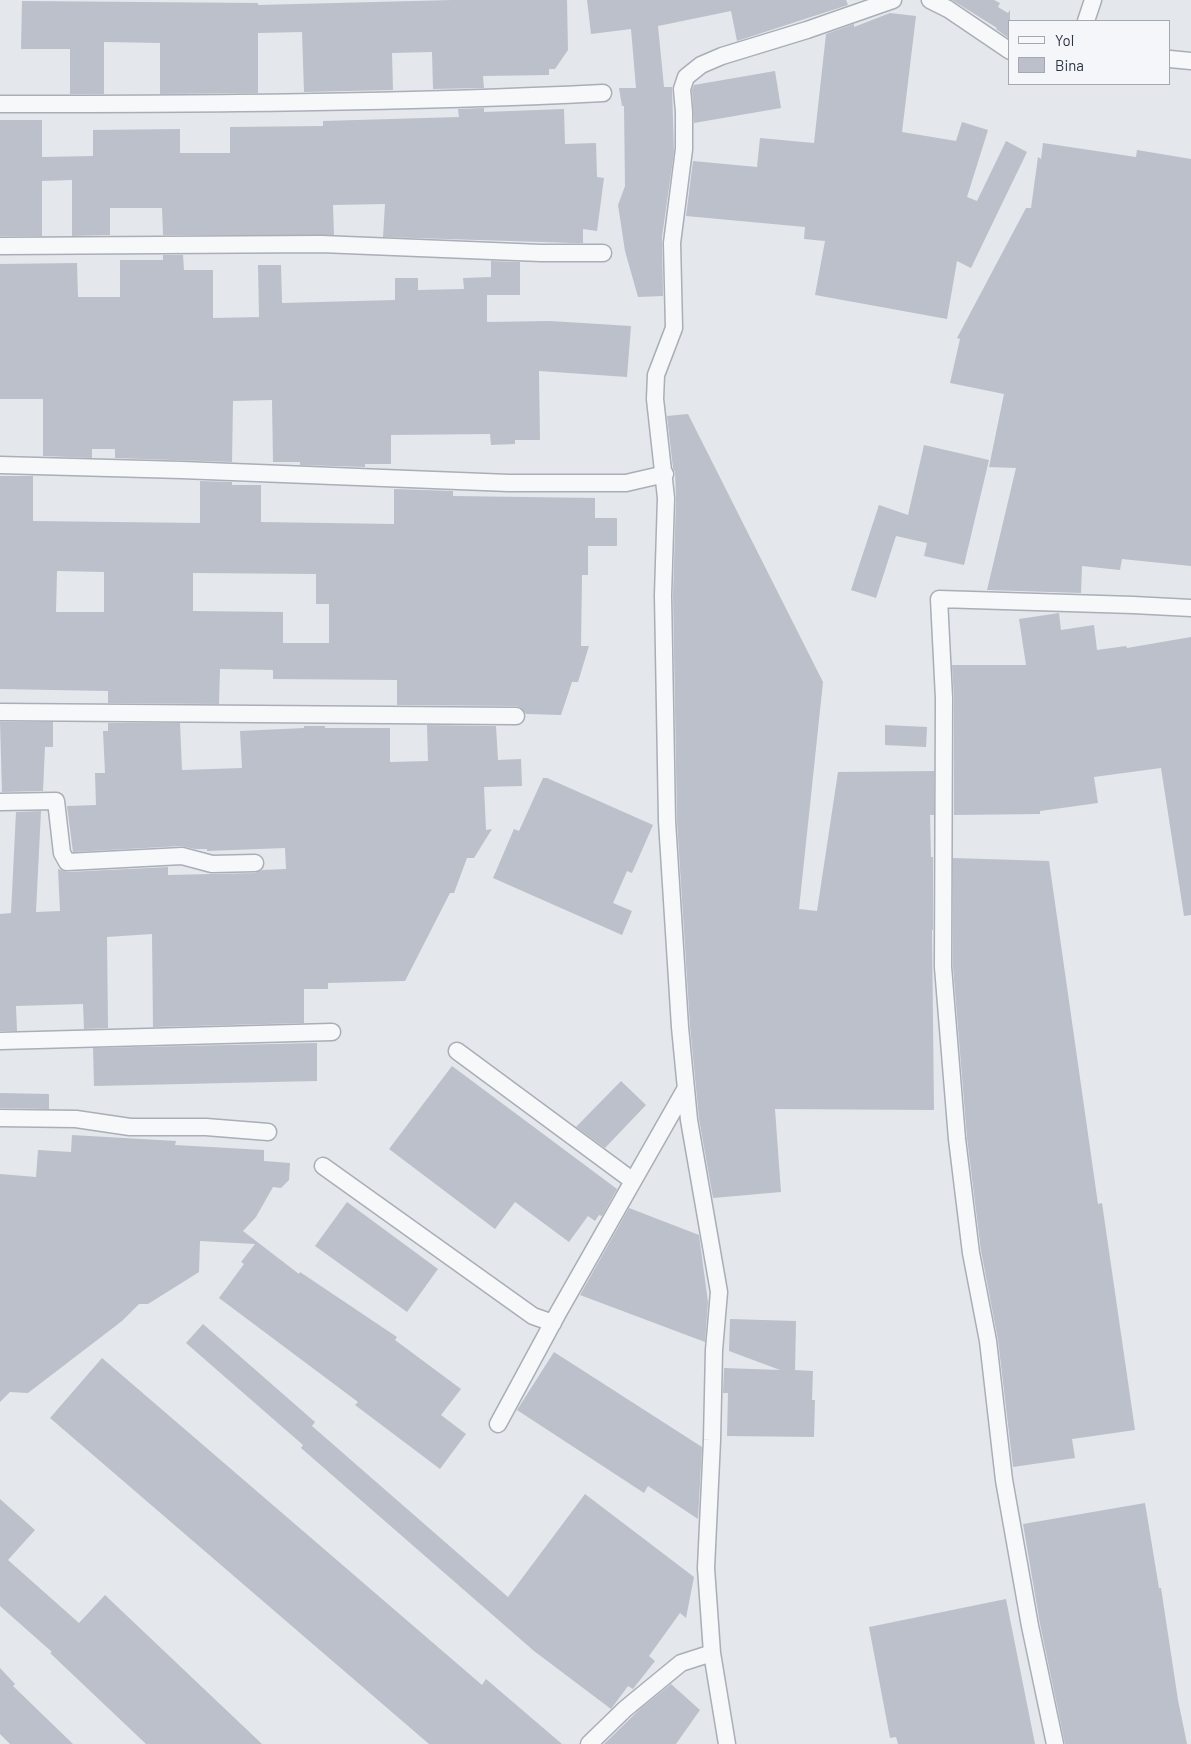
<!DOCTYPE html>
<style>
body{margin:0}
#map{position:relative;width:1191px;height:1744px;overflow:hidden;background:#e4e7ec;font-family:Barlow,sans-serif}
canvas{display:block}
.legend{position:absolute;left:1008px;top:20px;width:162px;height:65px;box-sizing:border-box;background:#f4f6f9;border:1px solid #a4a8b1;margin:0;padding:6px 9px;list-style:none;font-size:15px;color:#2b3445}
.legend li{display:flex;align-items:center;gap:10px;height:25px}
.legend b{width:25px;border:1px solid #a4a8b1}
</style>
<div id="map">
<canvas width="1191" height="1744"></canvas>
<ul class="legend">
<li><b style="height:6px;background:#f7f8fa"></b>Yol</li>
<li><b style="height:14px;background:#bbc0ca"></b>Bina</li>
</ul>
</div>
<script>
const g = document.querySelector('canvas').getContext('2d');
g.lineJoin = 'round';
function fill(path, color) { g.fillStyle = color; g.fill(path, 'evenodd'); }
function stroke(path, color, width, dash) { g.strokeStyle = color; g.lineWidth = width; g.lineCap = dash ? 'butt' : 'round'; g.setLineDash(dash || []); g.stroke(path); }
const building = new Path2D(`
 M 453,0 L 567,0 L 568,50 L 555,69 L 549,69 L 549,75 L 483,76 L 484,88 L 433,89 L 432,52 L 392,53 L 393,90 L 304,92 L 302,32 L 258,33 L 258,93 L 160,94 L 160,43 L 104,42 L 104,94 L 70,94 L 70,49 L 21,49 L 22,1 L 258,3 L 258,5 Z
 M 587,0 L 846,0 L 848,5 L 737,41 L 731,11 L 658,26 L 664,87 L 672,87 L 674,152 L 662,237 L 663,296 L 638,297 L 625,251 L 618,205 L 625,186 L 624,106 L 622,106 L 619,88 L 636,88 L 631,29 L 591,34 Z
 M 952,0 L 994,0 L 1000,3 L 998,7 L 1008,13 L 1010,10 L 1010,39 L 996,29 L 997,28 Z
 M 890,13 L 916,16 L 902,132 L 956,141 L 962,122 L 988,130 L 967,197 L 977,201 L 1006,141 L 1027,152 L 971,268 L 957,261 L 947,319 L 815,295 L 825,241 L 804,239 L 805,227 L 686,216 L 693,161 L 757,167 L 760,138 L 814,143 L 826,34 L 854,24 L 854,27 Z
 M 775,71 L 781,108 L 694,123 L 692,90 L 694,85 Z
 M 484,108 L 484,112 L 564,109 L 565,144 L 596,143 L 597,177 L 604,178 L 597,231 L 583,229 L 583,243 L 573,243 L 383,237 L 385,204 L 333,205 L 334,235 L 163,235 L 162,208 L 110,208 L 110,235 L 72,236 L 72,180 L 42,181 L 42,236 L 0,236 L 0,120 L 42,120 L 42,157 L 93,156 L 93,130 L 180,129 L 180,153 L 230,153 L 230,127 L 323,126 L 323,121 L 459,117 L 458,109 Z
 M 1043,143 L 1136,157 L 1137,150 L 1191,159 L 1191,566 L 1122,559 L 1120,570 L 1082,566 L 1081,593 L 987,590 L 1016,468 L 989,467 L 1004,394 L 950,383 L 960,339 L 957,338 L 1026,208 L 1031,208 L 1038,157 L 1041,159 Z
 M 163,255 L 183,255 L 184,270 L 213,270 L 213,318 L 259,317 L 258,265 L 281,265 L 282,303 L 395,300 L 395,278 L 418,278 L 418,290 L 464,289 L 463,278 L 491,277 L 491,261 L 520,262 L 520,295 L 487,295 L 487,322 L 550,321 L 631,326 L 627,377 L 539,371 L 540,440 L 515,440 L 515,444 L 491,445 L 490,434 L 391,435 L 391,464 L 365,464 L 365,467 L 300,465 L 300,462 L 273,462 L 272,400 L 233,401 L 232,462 L 115,458 L 115,449 L 92,449 L 92,458 L 43,456 L 43,399 L 0,399 L 0,264 L 77,263 L 78,297 L 120,297 L 120,260 L 163,260 Z
 M 688,414 L 823,682 L 799,909 L 817,911 L 838,772 L 934,771 L 934,815 L 930,815 L 931,857 L 933,857 L 933,930 L 932,930 L 934,1110 L 775,1109 L 781,1192 L 713,1198 L 699,1119 L 690,1026 L 677,821 L 673,595 L 676,498 L 675,472 L 673,468 L 667,416 Z
 M 924,445 L 989,460 L 964,565 L 924,556 L 927,543 L 896,536 L 876,598 L 851,590 L 879,505 L 908,515 Z
 M 0,476 L 33,476 L 33,521 L 200,523 L 200,481 L 232,482 L 232,485 L 261,485 L 261,522 L 394,524 L 394,489 L 453,491 L 453,496 L 595,498 L 595,518 L 617,518 L 617,546 L 588,546 L 588,575 L 582,575 L 581,646 L 589,646 L 578,682 L 572,682 L 561,715 L 526,714 L 521,708 L 516,706 L 397,705 L 397,680 L 273,679 L 273,670 L 220,669 L 219,704 L 108,703 L 108,691 L 0,689 ZM 57,571 L 104,572 L 104,612 L 56,612 ZM 193,573 L 316,574 L 316,604 L 329,604 L 329,643 L 283,643 L 283,612 L 193,611 Z
 M 1059,613 L 1061,630 L 1094,625 L 1097,650 L 1126,646 L 1127,648 L 1191,637 L 1191,915 L 1184,916 L 1161,768 L 1094,777 L 1098,803 L 1040,811 L 1040,814 L 954,815 L 954,698 L 952,665 L 1026,665 L 1019,619 Z
 M 0,722 L 53,722 L 53,747 L 45,747 L 43,791 L 2,792 Z
 M 108,723 L 180,723 L 182,770 L 242,768 L 240,731 L 304,728 L 304,726 L 325,726 L 325,728 L 390,728 L 390,762 L 428,761 L 427,725 L 496,726 L 498,760 L 521,759 L 522,786 L 484,787 L 486,830 L 492,829 L 474,858 L 467,858 L 454,893 L 450,893 L 405,981 L 328,983 L 328,989 L 304,989 L 304,1023 L 153,1027 L 152,934 L 107,937 L 108,1028 L 84,1029 L 83,1004 L 16,1006 L 17,1031 L 0,1031 L 0,914 L 11,913 L 16,812 L 41,811 L 36,912 L 60,911 L 58,869 L 68,872 L 168,867 L 168,875 L 255,873 L 262,870 L 286,869 L 285,848 L 207,851 L 207,849 L 195,849 L 181,846 L 73,852 L 67,806 L 96,805 L 95,773 L 105,773 L 103,731 L 108,731 Z
 M 885,725 L 927,727 L 926,747 L 885,745 Z
 M 543,778 L 547,778 L 653,825 L 632,873 L 627,871 L 613,903 L 632,911 L 622,935 L 493,878 L 514,829 L 519,831 Z
 M 953,858 L 1049,861 L 1098,1204 L 1102,1203 L 1135,1430 L 1072,1439 L 1075,1458 L 1013,1467 L 998,1340 L 981,1251 L 967,1138 L 953,967 Z
 M 317,1043 L 317,1081 L 94,1086 L 93,1048 Z
 M 452,1066 L 617,1189 L 602,1216 L 599,1215 L 595,1221 L 588,1216 L 569,1242 L 515,1202 L 495,1229 L 389,1149 Z
 M 621,1081 L 646,1105 L 605,1148 L 576,1127 Z
 M 0,1093 L 49,1094 L 49,1109 L 0,1108 Z
 M 72,1135 L 176,1141 L 175,1145 L 264,1150 L 264,1161 L 290,1163 L 289,1180 L 281,1188 L 273,1187 L 256,1217 L 243,1231 L 299,1274 L 300,1272 L 397,1337 L 395,1340 L 461,1389 L 441,1415 L 466,1434 L 440,1469 L 355,1405 L 358,1402 L 219,1298 L 244,1264 L 241,1262 L 255,1244 L 200,1241 L 199,1272 L 148,1304 L 139,1304 L 122,1321 L 28,1393 L 10,1392 L 0,1402 L 0,1174 L 36,1177 L 38,1150 L 71,1152 Z
 M 347,1202 L 438,1269 L 407,1312 L 315,1246 Z
 M 629,1208 L 699,1235 L 708,1302 L 705,1342 L 580,1295 Z
 M 730,1319 L 796,1321 L 795,1370 L 813,1371 L 812,1400 L 815,1400 L 814,1437 L 727,1436 L 728,1393 L 723,1393 L 724,1368 L 780,1370 L 729,1351 Z
 M 203,1324 L 315,1422 L 312,1426 L 508,1597 L 585,1494 L 694,1577 L 686,1618 L 680,1613 L 649,1656 L 655,1661 L 633,1689 L 628,1686 L 611,1709 L 534,1651 L 301,1448 L 303,1445 L 186,1343 Z
 M 554,1352 L 702,1447 L 698,1519 L 648,1486 L 644,1493 L 517,1410 Z
 M 102,1358 L 482,1685 L 486,1679 L 562,1744 L 429,1744 L 50,1418 Z
 M 0,1499 L 35,1530 L 8,1560 L 79,1623 L 105,1595 L 262,1744 L 146,1744 L 50,1653 L 52,1652 L 0,1606 Z
 M 1145,1503 L 1159,1588 L 1161,1588 L 1178,1700 L 1187,1744 L 1065,1744 L 1040,1624 L 1023,1524 Z
 M 1006,1599 L 1035,1744 L 898,1744 L 896,1737 L 890,1738 L 869,1627 Z
 M 0,1668 L 15,1684 L 13,1686 L 73,1744 L 10,1744 L 0,1734 Z
 M 671,1684 L 700,1710 L 676,1744 L 604,1744 L 640,1709 Z`);
const minor = new Path2D(`
 M 930,0 L 948,9 L 1010,51
 M 1086,21 L 1093,0
 M 1170,59 L 1191,61
 M 0,104 C 201,104 402,103 603,93
 M 0,246 L 321,244 L 541,253 L 603,253
 M 0,465 L 182,470 L 509,483 L 626,483 L 665,474
 M 0,712 L 516,716
 M 0,802 L 56,801 L 62,853 L 67,862 L 182,856 L 212,864 L 255,863
 M 0,1041 L 332,1032
 M 457,1051 L 633,1181
 M 0,1118 L 76,1119 L 130,1127 L 206,1127 L 268,1132
 M 323,1166 L 533,1316 L 553,1323
 M 498,1424 L 558,1313 L 686,1088
 M 589,1744 L 625,1709 L 681,1663 L 712,1653
 M 727,1744 L 712,1653 L 706,1568 L 712,1440 L 714,1350 L 719,1292 L 689,1120 L 680,1027 L 667,821 L 663,595 L 666,498 L 655,399 L 656,375 L 674,328 L 672,243 L 684,149 L 684,112 L 682,89 L 686,77 L 701,65 L 722,56 L 807,30 L 893,0
 M 1055,1744 L 1030,1626 L 1004,1480 L 988,1341 L 971,1253 L 957,1139 L 943,967 L 944,698 L 939,599 L 1133,605 L 1191,608`);
fill(building, '#bbc0ca');
stroke(minor, '#a9aeb7', 19);
stroke(minor, '#f7f8fa', 16);
</script>
